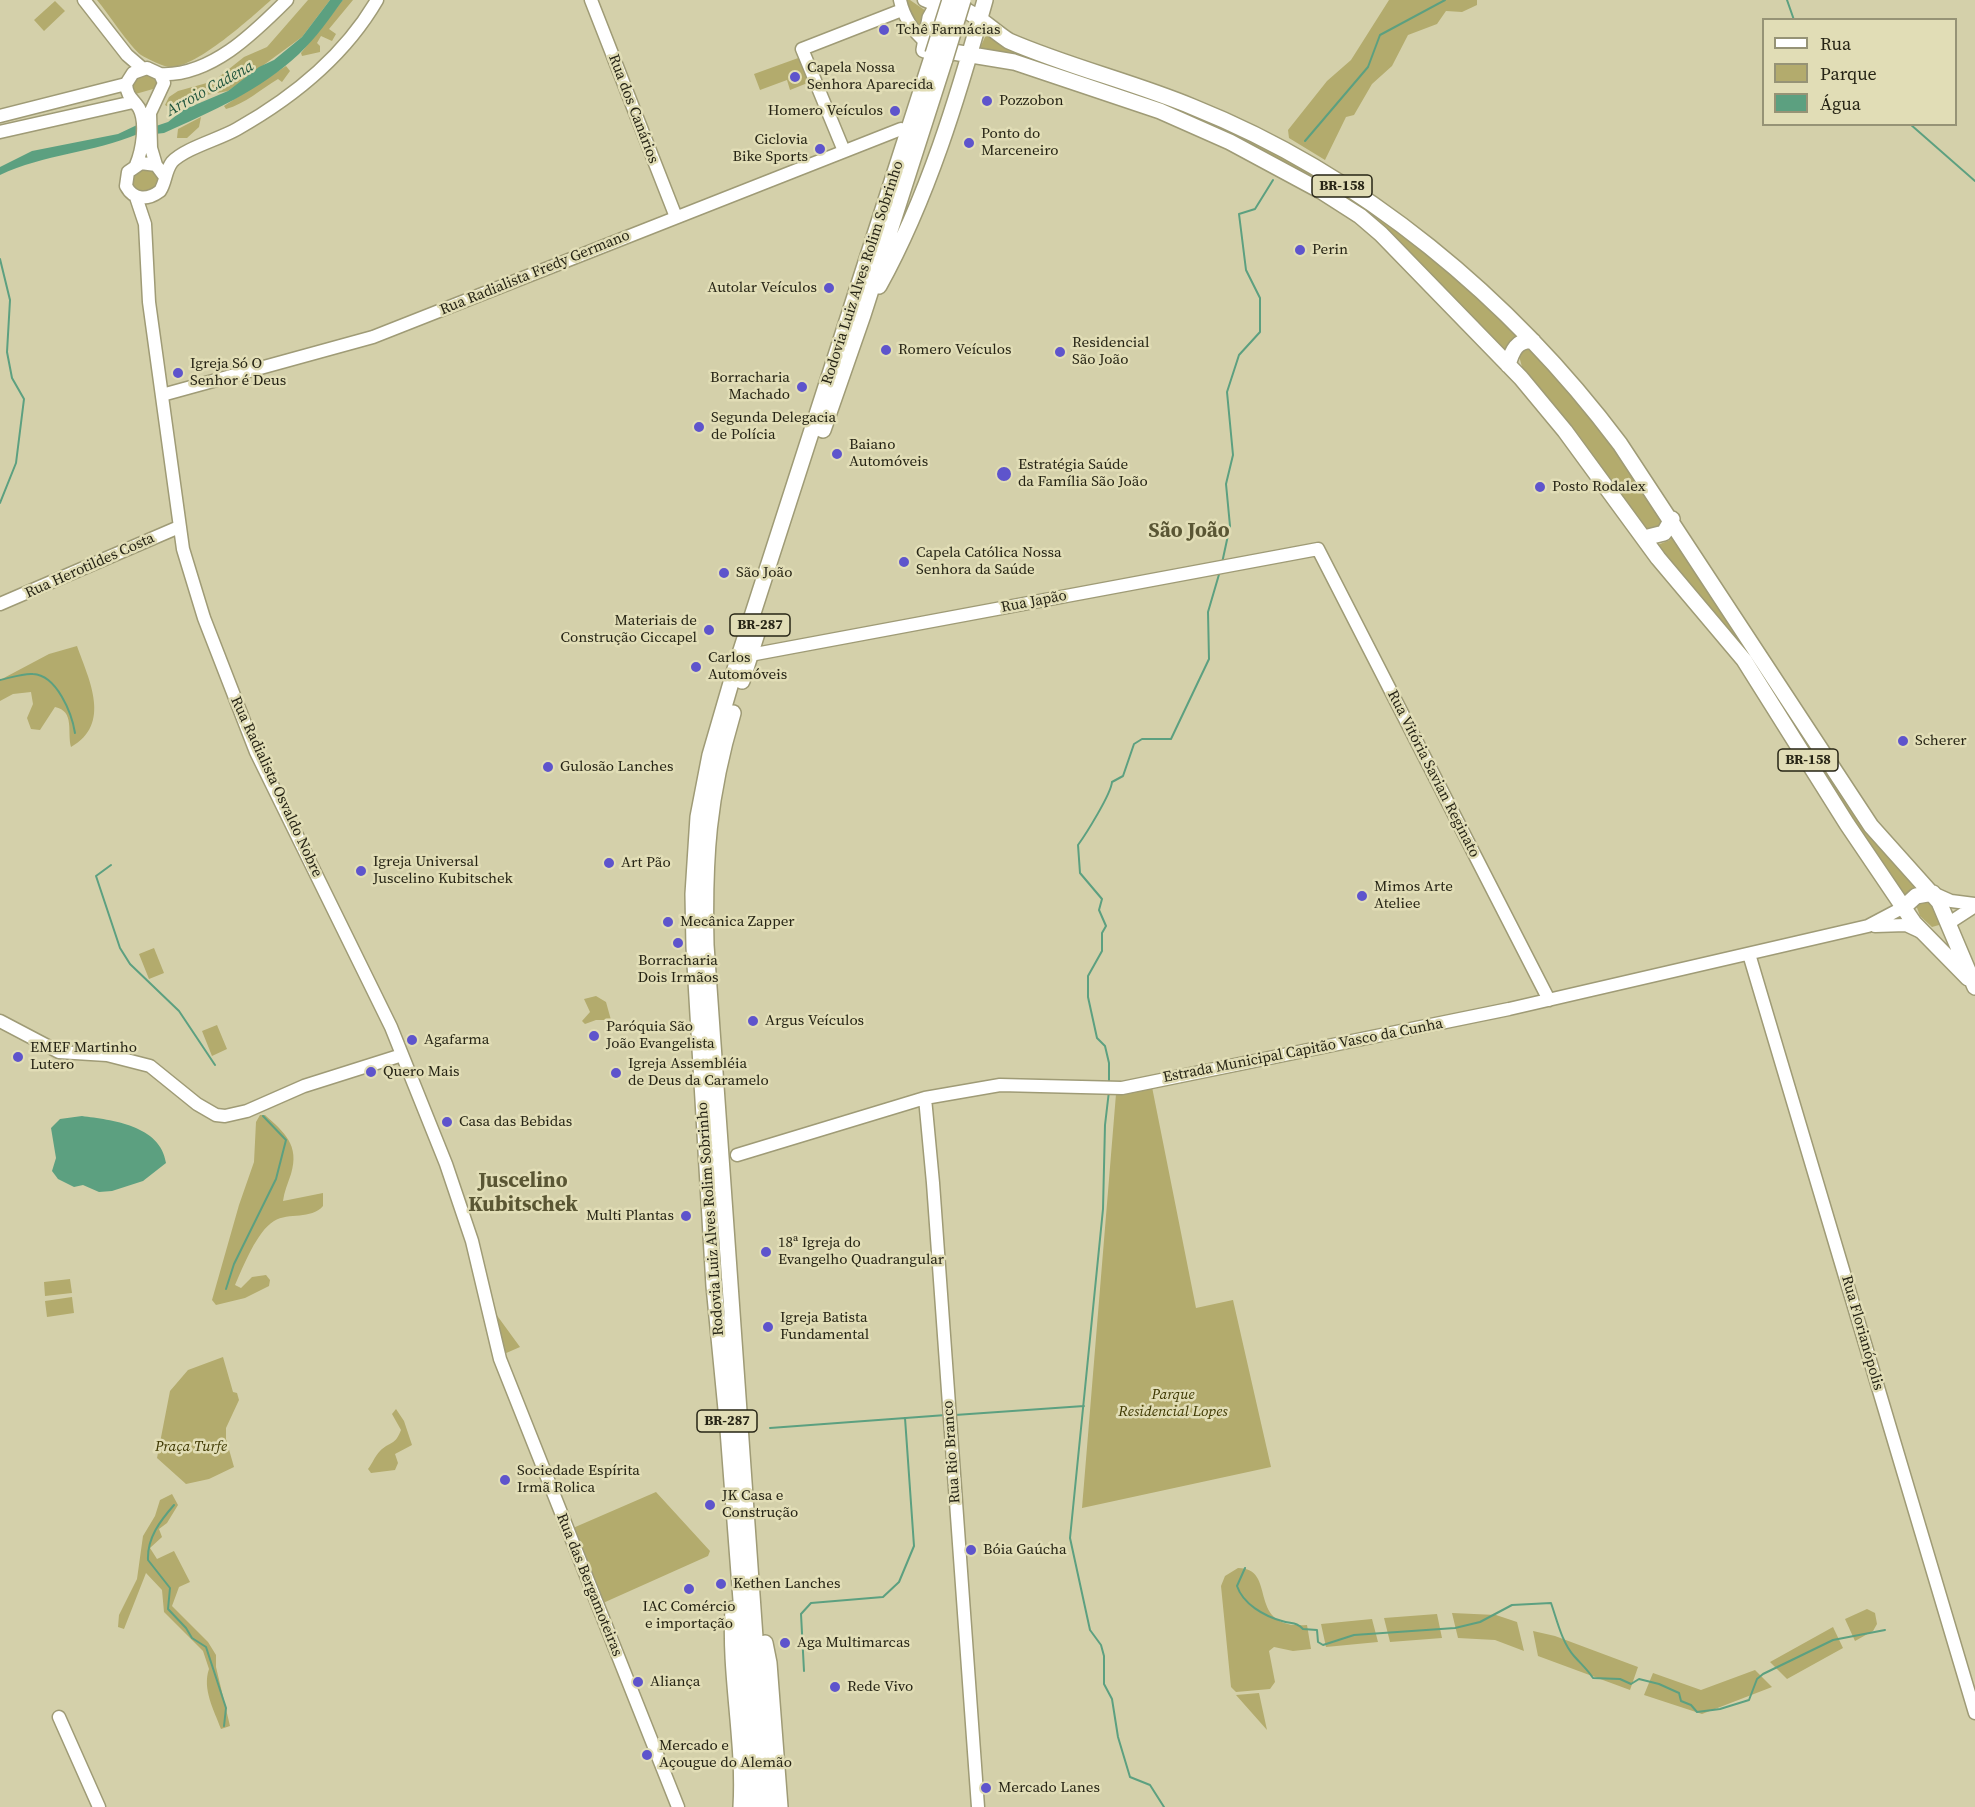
<!DOCTYPE html>
<meta charset="utf-8">
<style>
body{margin:0}
#map{position:relative;width:1975px;height:1807px;overflow:hidden;background:#d4d0aa;font-family:"Source Serif 4",serif}
canvas{display:block}
.legend{position:absolute;left:1762px;top:18px;width:195px;height:108px;box-sizing:border-box;background:#e1ddb6;border:2px solid #969376;margin:0;padding:8px 10px;list-style:none;font-size:18px;color:#262415}
.legend li{display:flex;align-items:center;gap:12px;height:30px}
.legend b{width:30px;border:2px solid #969376}
</style>
<div id="map">
<canvas width="1975" height="1807"></canvas>
<ul class="legend">
<li><b style="height:8px;background:#fff"></b>Rua</li>
<li><b style="height:16px;background:#b3ab6d"></b>Parque</li>
<li><b style="height:16px;background:#5ca080"></b>Água</li>
</ul>
</div>
<script>
const g = document.querySelector('canvas').getContext('2d');
g.lineJoin = 'round';
function fill(path, color) { g.fillStyle = color; g.fill(path, 'evenodd'); }
function stroke(path, color, width, dash) { g.strokeStyle = color; g.lineWidth = width; g.lineCap = dash ? 'butt' : 'round'; g.setLineDash(dash || []); g.stroke(path); }
function label(font, color, halo, rows, align = 'center') {
  g.font = font + ' "Source Serif 4",serif'; g.lineWidth = 5; g.setLineDash([]); g.textBaseline = 'middle'; g.strokeStyle = halo; g.fillStyle = color; for (const [text, x, y, turn = 0] of rows) {
    g.save(); g.translate(x, y); g.rotate((+turn || 0) * Math.PI / 180); g.textAlign = isNaN(turn) ? turn : align; if (halo) g.strokeText(text, 0, 0); g.fillText(text, 0, 0); g.restore();
  }
}
const green = new Path2D(`
 M 97,0 L 271,0 C 252,17 197,67 171,67 C 163,67 148,59 141,55 C 130,47 108,13 97,0 Z
 M 308,0 L 330,0 L 302,37 L 228,91 L 201,96 L 181,107 L 170,108 L 165,105 L 169,97 L 178,91 L 214,81 L 244,57 L 267,47 Z
 M 343,0 L 353,0 L 329,29 L 336,34 L 332,41 L 321,36 L 317,43 L 320,46 L 320,52 L 302,56 L 301,53 Z
 M 905,0 L 910,0 L 926,11 L 921,30 Z
 M 1389,0 L 1477,0 L 1477,5 L 1462,12 L 1446,11 L 1437,24 L 1408,35 L 1392,66 L 1372,84 L 1354,115 L 1346,117 L 1325,160 L 1289,138 L 1288,130 L 1327,81 L 1351,60 Z
 M 55,1 L 65,11 L 44,31 L 34,20 Z
 M 986,35 L 1021,54 L 1125,87 L 1210,120 L 1314,174 L 1405,234 L 1523,337 L 1510,342 L 1507,355 L 1396,244 L 1262,154 L 979,50 Z
 M 801,57 L 810,82 L 790,90 L 787,80 L 760,90 L 754,74 Z
 M 286,66 L 290,71 L 282,82 L 278,79 C 261,89 245,104 226,109 L 224,106 Z
 M 145,73 L 154,76 L 160,87 L 132,95 L 133,79 Z
 M 201,117 L 199,127 L 187,138 L 177,138 L 178,129 Z
 M 151,167 L 159,179 L 156,190 L 138,194 L 130,181 L 133,170 Z
 M 1525,348 L 1530,349 C 1554,373 1663,501 1663,528 L 1647,532 L 1578,434 L 1522,367 L 1518,352 Z
 M 1674,532 L 1919,889 L 1906,901 L 1799,735 L 1655,546 L 1670,540 Z
 M 77,646 C 89,680 112,724 71,747 C 67,732 75,711 55,707 L 40,730 L 31,729 L 27,718 L 33,704 L 31,692 L 13,694 L 0,701 L 0,680 L 49,654 Z
 M 1930,901 L 1941,921 L 1939,925 L 1932,927 L 1920,916 L 1916,905 Z
 M 154,948 L 164,973 L 149,979 L 139,954 Z
 M 596,996 L 606,1002 L 611,1020 L 596,1020 L 585,1024 L 582,1021 L 590,1012 L 584,999 Z
 M 217,1025 L 227,1049 L 212,1056 L 202,1031 Z
 M 1152,1087 L 1196,1308 L 1233,1300 L 1271,1467 L 1082,1508 L 1116,1094 Z
 M 260,1115 L 265,1115 C 284,1132 300,1145 291,1174 C 288,1183 284,1192 283,1201 L 323,1193 L 323,1206 C 311,1220 289,1212 274,1221 C 257,1231 243,1267 235,1285 L 241,1288 L 252,1277 L 266,1275 L 270,1280 L 269,1286 L 245,1298 L 216,1305 L 212,1300 L 239,1205 L 254,1162 L 256,1122 Z
 M 70,1279 L 72,1293 L 45,1296 L 44,1282 Z
 M 72,1297 L 74,1313 L 47,1317 L 45,1301 Z
 M 493,1310 L 520,1347 L 504,1354 Z
 M 223,1357 L 233,1392 L 237,1393 L 239,1400 L 226,1428 L 226,1439 L 234,1467 L 209,1479 L 186,1484 L 157,1458 L 170,1391 L 188,1370 Z
 M 396,1409 L 404,1421 L 412,1445 L 395,1454 L 398,1463 L 395,1470 L 371,1473 L 368,1469 C 372,1464 375,1456 380,1451 C 390,1441 395,1446 401,1430 L 392,1414 Z
 M 656,1492 L 710,1551 L 708,1556 L 603,1603 L 573,1528 Z
 M 172,1494 L 178,1505 L 167,1523 L 159,1529 L 162,1537 L 150,1548 L 157,1559 L 174,1551 L 190,1582 L 179,1587 L 172,1606 L 208,1642 L 216,1655 L 216,1667 L 230,1726 L 221,1729 C 214,1710 202,1689 209,1669 L 203,1651 L 164,1612 L 162,1590 L 146,1573 L 124,1629 L 118,1627 L 119,1615 L 137,1579 L 143,1536 L 155,1516 L 160,1500 Z
 M 1238,1568 C 1279,1568 1244,1630 1307,1625 L 1311,1649 L 1293,1651 L 1274,1647 L 1269,1651 L 1275,1682 L 1270,1689 L 1236,1692 L 1231,1687 L 1221,1586 L 1225,1576 Z
 M 1867,1609 L 1875,1613 L 1877,1624 L 1873,1631 L 1855,1641 L 1845,1619 Z
 M 1452,1613 L 1496,1615 L 1517,1622 L 1524,1651 L 1495,1640 L 1458,1638 Z
 M 1437,1614 L 1442,1638 L 1390,1642 L 1384,1618 Z
 M 1372,1619 L 1378,1642 L 1326,1647 L 1321,1624 Z
 M 1833,1627 L 1843,1648 L 1787,1679 L 1770,1662 Z
 M 1533,1631 L 1555,1636 L 1638,1667 L 1630,1690 L 1538,1656 Z
 M 1755,1670 L 1772,1687 L 1702,1714 L 1644,1695 L 1653,1673 L 1701,1690 Z
 M 1259,1693 L 1267,1730 L 1236,1695 Z`);
const water = new Path2D(`
 M 330,0 L 343,0 C 329,19 316,38 299,54 C 261,90 211,112 164,133 L 155,134 L 156,126 L 168,122 L 183,110 L 228,91 L 259,67 L 274,60 L 302,37 Z
 M 137,125 L 138,134 C 93,153 44,154 0,175 L 0,167 L 32,151 L 118,134 Z
 M 82,1116 C 111,1120 161,1125 166,1163 L 143,1181 L 112,1191 L 99,1192 L 83,1185 L 74,1187 L 58,1179 L 52,1171 L 56,1158 L 51,1128 L 60,1119 Z`);
const stream = new Path2D(`
 M 1787,0 L 1794,20
 M 1910,124 L 1975,181
 M 1305,141 L 1368,67 L 1380,35 L 1445,0
 M 0,259 L 10,300 L 7,352 L 12,378 L 24,399 L 16,463 L 0,503
 M 1222,563 L 1230,526 L 1226,484 L 1233,455 L 1227,392 L 1239,355 L 1260,332 L 1260,298 L 1246,270 L 1239,214 L 1255,209 L 1273,180
 M 0,680 C 10,678 23,673 33,674 C 57,675 72,714 75,733
 M 111,865 L 96,876 L 120,948 L 130,964 L 179,1011 L 215,1065
 M 1109,1082 L 1109,1063 L 1105,1046 L 1097,1038 L 1088,997 L 1088,976 L 1102,951 L 1102,933 L 1106,926 L 1099,910 L 1102,899 L 1080,873 L 1078,845 C 1086,834 1111,794 1112,782 L 1123,776 L 1134,744 L 1142,739 L 1171,739 L 1209,659 L 1208,612 L 1220,571
 M 1109,1091 L 1105,1125 L 1103,1209 L 1070,1538 L 1090,1630 L 1101,1645 L 1104,1656 L 1104,1684 L 1112,1699 L 1118,1737 L 1130,1777 L 1150,1785 L 1164,1807
 M 226,1289 L 234,1264 L 276,1179 L 286,1140 L 263,1116
 M 955,1415 L 1084,1406
 M 770,1428 L 946,1415
 M 174,1505 C 160,1521 147,1538 148,1560 L 170,1588 L 168,1609 L 186,1628 L 192,1638 L 206,1647 L 226,1708 L 224,1726
 M 1245,1568 L 1237,1586 C 1243,1604 1264,1616 1282,1621 C 1291,1624 1297,1622 1303,1629 L 1317,1630 L 1318,1642 L 1323,1645 L 1354,1635 L 1455,1628 L 1480,1622 L 1512,1605 L 1551,1603 C 1557,1620 1562,1643 1574,1656 C 1581,1664 1587,1669 1593,1678 L 1620,1679 L 1631,1684 L 1639,1679 L 1659,1684 L 1679,1693 L 1681,1701 L 1691,1705 L 1697,1712 L 1720,1709 L 1749,1700 L 1757,1679 L 1763,1674 L 1833,1640 L 1885,1630
 M 804,1671 L 801,1614 L 811,1603 L 883,1597 L 899,1582 L 914,1546 L 905,1418`);
const secondary = new Path2D(`
 M 84,0 L 127,55 L 142,68
 M 591,0 L 676,217
 M 900,0 C 903,15 913,32 925,41
 M 924,0 L 938,6
 M 160,74 C 210,77 254,33 287,0
 M 0,116 L 126,84
 M 0,132 L 133,102
 M 844,151 L 802,49 L 902,10
 M 136,165 C 142,151 147,123 139,108 C 133,99 127,97 126,84 L 133,73 L 147,68 L 160,74 L 164,83 L 150,113 L 151,148 L 156,165
 M 165,177 L 156,165 L 141,163 L 128,172 L 126,186 C 134,201 148,200 160,191 C 166,182 165,171 172,162 C 185,148 220,139 237,129 C 292,98 345,55 377,0
 M 136,197 L 145,224 L 149,302 L 183,549 L 204,618 L 256,752 L 391,1027 L 446,1164 L 472,1241 L 500,1359 L 678,1807
 M 162,395 L 373,337 L 901,129
 M 0,604 L 179,527
 M 750,655 L 1318,549 L 1549,1000
 M 1933,893 L 1951,901 L 1975,904
 M 1949,923 L 1975,906
 M 1875,926 L 1906,925 L 1921,932
 M 1749,954 L 1975,1713
 M 0,1021 L 59,1052 L 107,1055 L 150,1066 L 197,1104 L 216,1115 L 225,1116 L 247,1111 L 304,1086 L 402,1055
 M 925,1098 L 933,1183 L 978,1807
 M 737,1155 L 925,1098 L 1000,1085 L 1122,1088 L 1509,1009 L 1868,926 L 1904,907
 M 59,1717 L 99,1807`);
const highway = new Path2D(`
 M 938,6 C 965,0 988,28 1009,41 C 1069,67 1133,82 1193,107 C 1363,175 1511,299 1620,444 L 1871,826 L 1939,902 L 1975,987
 M 925,41 L 941,50 L 1014,62 L 1160,111 L 1230,142 L 1321,191 L 1360,216 L 1381,234 L 1521,378 L 1565,431 L 1658,558 L 1744,660 L 1847,824 L 1914,923 L 1968,978
 M 924,50 L 930,18 L 940,0
 M 879,286 C 928,197 958,97 985,0
 M 1508,365 C 1512,351 1517,339 1533,341
 M 823,430 L 863,315 L 945,59
 M 1644,538 L 1664,533 L 1672,519
 M 742,681 L 758,630
 M 733,713 C 708,797 704,858 706,945 L 767,1807
 M 1904,907 L 1916,896 L 1933,893
 M 733,1609 C 729,1675 745,1741 741,1807
 M 765,1643 L 769,1663 L 780,1807
 M 754,1807 L 754,1770 L 728,1430 L 714,1286 L 694,947 L 693,894 L 698,817 L 710,755 L 735,669 L 933,54`);
const highwayBridge = new Path2D(`
 M 933,54 L 950,0
 M 945,59 L 963,0`);
const markers = [
 [884,30,6,"#5e54cc"],
 [795,77,6,"#5e54cc"],
 [987,101,6,"#5e54cc"],
 [895,111,6,"#5e54cc"],
 [969,143,6,"#5e54cc"],
 [820,149,6,"#5e54cc"],
 [1300,250,6,"#5e54cc"],
 [829,288,6,"#5e54cc"],
 [886,350,6,"#5e54cc"],
 [1060,352,6,"#5e54cc"],
 [178,373,6,"#5e54cc"],
 [802,387,6,"#5e54cc"],
 [699,427,6,"#5e54cc"],
 [837,454,6,"#5e54cc"],
 [1004,474,8,"#5e54cc"],
 [1540,487,6,"#5e54cc"],
 [904,562,6,"#5e54cc"],
 [724,573,6,"#5e54cc"],
 [709,630,6,"#5e54cc"],
 [696,667,6,"#5e54cc"],
 [1903,741,6,"#5e54cc"],
 [548,767,6,"#5e54cc"],
 [609,863,6,"#5e54cc"],
 [361,871,6,"#5e54cc"],
 [1362,896,6,"#5e54cc"],
 [668,922,6,"#5e54cc"],
 [678,943,6,"#5e54cc"],
 [753,1021,6,"#5e54cc"],
 [594,1036,6,"#5e54cc"],
 [412,1040,6,"#5e54cc"],
 [18,1057,6,"#5e54cc"],
 [371,1072,6,"#5e54cc"],
 [616,1073,6,"#5e54cc"],
 [447,1122,6,"#5e54cc"],
 [686,1216,6,"#5e54cc"],
 [766,1252,6,"#5e54cc"],
 [768,1327,6,"#5e54cc"],
 [505,1480,6,"#5e54cc"],
 [710,1505,6,"#5e54cc"],
 [971,1550,6,"#5e54cc"],
 [721,1584,6,"#5e54cc"],
 [689,1589,6,"#5e54cc"],
 [785,1643,6,"#5e54cc"],
 [638,1682,6,"#5e54cc"],
 [835,1687,6,"#5e54cc"],
 [647,1755,6,"#5e54cc"],
 [986,1788,6,"#5e54cc"]
];
const shields = [
 [1342,186,60],
 [760,625,60],
 [1808,760,60],
 [727,1421,60]
];
const shieldNames = [
 ["BR-158",1342,186],
 ["BR-287",760,625],
 ["BR-158",1808,760],
 ["BR-287",727,1421]
];
const poiNames = [
 ["Tchê Farmácias",896,30],
 ["Capela Nossa",807,68],
 ["Senhora Aparecida",807,85],
 ["Pozzobon",999,101],
 ["Homero Veículos",883,111,"right"],
 ["Ponto do",981,134],
 ["Marceneiro",981,151],
 ["Ciclovia",808,140,"right"],
 ["Bike Sports",808,157,"right"],
 ["Perin",1312,250],
 ["Autolar Veículos",817,288,"right"],
 ["Residencial",1072,343],
 ["São João",1072,360],
 ["Romero Veículos",898,350],
 ["Igreja Só O",190,364],
 ["Senhor é Deus",190,381],
 ["Borracharia",790,378,"right"],
 ["Machado",790,395,"right"],
 ["Segunda Delegacia",711,418],
 ["de Polícia",711,435],
 ["Baiano",849,445],
 ["Automóveis",849,462],
 ["Estratégia Saúde",1018,465],
 ["da Família São João",1018,482],
 ["Posto Rodalex",1552,487],
 ["Capela Católica Nossa",916,553],
 ["Senhora da Saúde",916,570],
 ["São João",736,573],
 ["Materiais de",697,621,"right"],
 ["Construção Ciccapel",697,638,"right"],
 ["Carlos",708,658],
 ["Automóveis",708,675],
 ["Scherer",1915,741],
 ["Gulosão Lanches",560,767],
 ["Igreja Universal",373,862],
 ["Juscelino Kubitschek",373,879],
 ["Art Pão",621,863],
 ["Mimos Arte",1374,887],
 ["Ateliee",1374,904],
 ["Mecânica Zapper",680,922],
 ["Borracharia",678,961,"center"],
 ["Dois Irmãos",678,978,"center"],
 ["Argus Veículos",765,1021],
 ["Paróquia São",606,1027],
 ["João Evangelista",606,1044],
 ["Agafarma",424,1040],
 ["EMEF Martinho",30,1048],
 ["Lutero",30,1065],
 ["Igreja Assembléia",628,1064],
 ["de Deus da Caramelo",628,1081],
 ["Quero Mais",383,1072],
 ["Casa das Bebidas",459,1122],
 ["Multi Plantas",674,1216,"right"],
 ["18ª Igreja do",778,1243],
 ["Evangelho Quadrangular",778,1260],
 ["Igreja Batista",780,1318],
 ["Fundamental",780,1335],
 ["Sociedade Espírita",517,1471],
 ["Irmã Rolica",517,1488],
 ["JK Casa e",722,1496],
 ["Construção",722,1513],
 ["Bóia Gaúcha",983,1550],
 ["Kethen Lanches",733,1584],
 ["IAC Comércio",689,1607,"center"],
 ["e importação",689,1624,"center"],
 ["Aga Multimarcas",797,1643],
 ["Aliança",650,1682],
 ["Rede Vivo",847,1687],
 ["Mercado e",659,1746],
 ["Açougue do Alemão",659,1763],
 ["Mercado Lanes",998,1788]
];
const streetNames = [
 ["Rua dos Canários",633,109,69],
 ["Rua Radialista Fredy Germano",535,273,-22],
 ["Rodovia Luiz Alves Rolim Sobrinho",863,273,-72],
 ["Rua Herotildes Costa",90,566,-24],
 ["Rua Japão",1034,602,-11],
 ["Rua Vitória Savian Reginato",1433,774,63],
 ["Rua Radialista Osvaldo Nobre",276,787,65],
 ["Estrada Municipal Capitão Vasco da Cunha",1303,1051,-11],
 ["Rodovia Luiz Alves Rolim Sobrinho",711,1219,-94],
 ["Rua Florianópolis",1862,1333,74],
 ["Rua Rio Branco",952,1452,-94],
 ["Rua das Bergamoteiras",589,1585,68]
];
const parkNames = [
 ["Parque",1173,1395],
 ["Residencial Lopes",1173,1412],
 ["Praça Turfe",191,1447]
];
const waterNames = [
 ["Arroio Cadena",210,89,-29]
];
const districtNames = [
 ["São João",1189,532],
 ["Juscelino",523,1182],
 ["Kubitschek",523,1206]
];
fill(green, '#b3ab6d');
fill(water, '#5ca080');
stroke(stream, '#5ca080', 2);
stroke(secondary, '#9f9b76', 15);
stroke(highway, '#9f9b76', 18);
stroke(secondary, '#fff', 12);
stroke(highway, '#fff', 15);
stroke(highwayBridge, '#9f9b76', 18, []);
stroke(highwayBridge, '#fff', 15);
for (const [x, y, r, color] of markers) { const dot = new Path2D(); dot.arc(x, y, r, 0, 2 * Math.PI); g.fillStyle = color; g.fill(dot); stroke(dot, '#e1ddb6', 2); }
for (const [x, y, w] of shields) { const box = new Path2D(); box.roundRect(x - w / 2, y - 11, w, 22, 4.5); g.fillStyle = '#e1ddb6'; g.fill(box); stroke(box, '#262415', 1.5); }
label('bold 14px', '#262415', null, shieldNames);
label('15px', '#262415', '#e1ddb6', poiNames, 'left');
label('15px', '#262415', '#e1ddb6', streetNames);
label('italic 15px', '#3e3801', '#e1ddb6', parkNames);
label('italic 16px', '#20553d', '#e1ddb6', waterNames);
label('bold 21px', '#5a5634', '#e1ddb6', districtNames);
</script>
